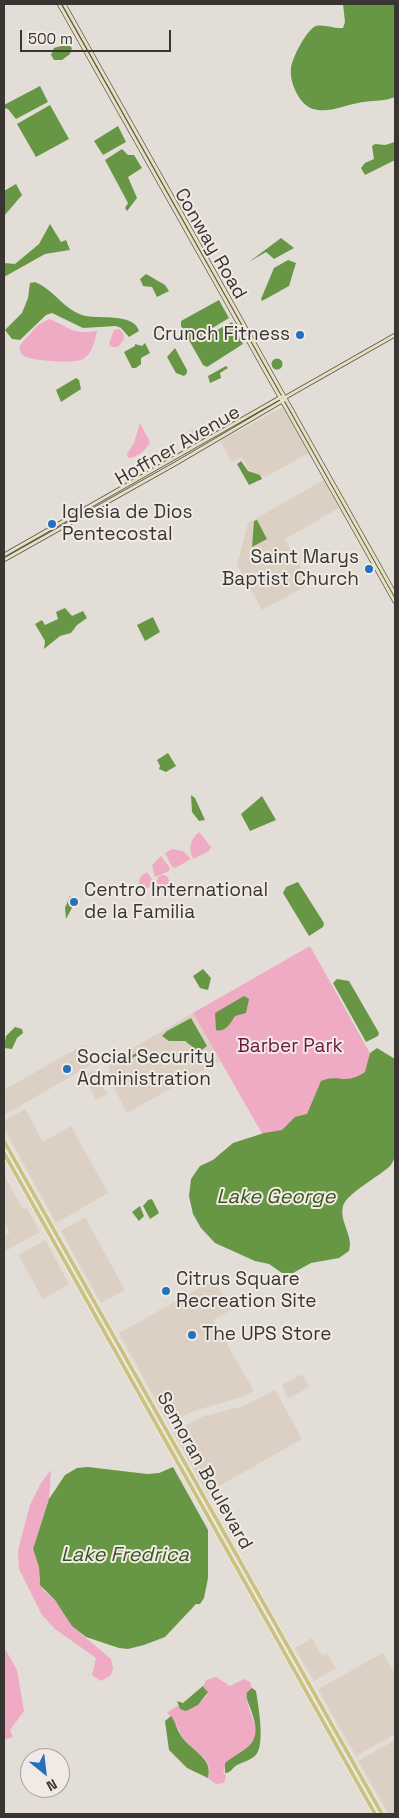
<!DOCTYPE html>
<style>
body{margin:0}
#map{position:relative;width:399px;height:1818px;overflow:hidden;background:#e3ddd7;font-family:"Space Grotesk",sans-serif}
canvas{display:block}
.frame{position:absolute;inset:0;border:5px solid #383533;pointer-events:none}
.north{position:absolute;left:20px;top:1748px;width:50px;height:50px;box-sizing:border-box;background:#f1eae4;border:1px solid #a7a29d;border-radius:50%;rotate:151deg;font-size:14px;font-weight:700;line-height:20px;text-align:center;color:#383533}
.north::after{content:'';display:block;margin:auto;width:18px;height:22px;background:#2470bf;clip-path:polygon(50% 0,100% 100%,50% 72%,0 100%)}
.scale{position:absolute;left:20px;top:30px;width:151px;height:22px;box-sizing:border-box;border:2px solid #383533;border-top:0;padding-left:6px;font-size:15px;line-height:18px;white-space:nowrap;color:#383533;-webkit-text-stroke:4px #f1eae4;paint-order:stroke}
</style>
<div id="map">
<canvas width="399" height="1818"></canvas>
<div class="frame"></div>
<div class="north">N</div>
<div class="scale">500 m</div>
</div>
<script>
const g = document.querySelector('canvas').getContext('2d');
g.lineJoin = 'round';
function fill(path, color) { g.fillStyle = color; g.fill(path, 'evenodd'); }
function stroke(path, color, width, dash) { g.strokeStyle = color; g.lineWidth = width; g.lineCap = dash ? 'butt' : 'round'; g.setLineDash(dash || []); g.stroke(path); }
function label(font, color, halo, rows, align = 'center') {
  g.font = font + ' "Space Grotesk",sans-serif'; g.lineWidth = 4; g.setLineDash([]); g.textBaseline = 'middle'; g.strokeStyle = halo; g.fillStyle = color; for (const [text, x, y, turn = 0] of rows) {
    g.save(); g.translate(x, y); g.rotate((+turn || 0) * Math.PI / 180); g.textAlign = isNaN(turn) ? turn : align; if (halo) g.strokeText(text, 0, 0); g.fillText(text, 0, 0); g.restore();
  }
}
const built = new Path2D(`
 M 283,407 L 309,453 L 265,477 L 249,470 L 242,457 L 232,462 L 220,441 Z
 M 200,427 L 205,431 L 212,427 L 215,432 L 190,447 L 182,434 Z
 M 324,480 L 339,508 L 285,539 L 310,584 L 262,610 L 237,565 L 248,523 Z
 M 193,1013 L 220,1061 L 127,1113 L 109,1078 L 109,1067 L 112,1060 Z
 M 83,1045 L 93,1064 L 4,1115 L 4,1090 Z
 M 93,1070 L 107,1094 L 96,1100 L 83,1076 Z
 M 25,1109 L 43,1142 L 71,1126 L 108,1193 L 56,1223 L 4,1128 L 4,1121 Z
 M 4,1175 L 23,1209 L 27,1208 L 40,1232 L 4,1252 L 4,1236 L 10,1233 L 4,1222 Z
 M 85,1217 L 125,1290 L 101,1303 L 61,1231 Z
 M 45,1240 L 69,1284 L 43,1299 L 18,1255 Z
 M 214,1280 L 231,1310 L 213,1320 L 254,1391 L 239,1398 L 193,1411 L 169,1424 L 119,1333 Z
 M 302,1374 L 309,1387 L 288,1399 L 282,1385 Z
 M 275,1390 L 302,1439 L 207,1493 L 173,1432 L 204,1416 L 244,1406 Z
 M 312,1638 L 322,1656 L 327,1653 L 336,1668 L 314,1681 L 295,1648 Z
 M 383,1653 L 395,1674 L 395,1734 L 356,1756 L 318,1689 Z
 M 395,1740 L 395,1814 L 389,1814 L 358,1761 Z`);
const green = new Path2D(`
 M 49,319 C 72,327 69,335 97,331 C 95,341 92,354 83,359 C 74,364 30,361 22,355 L 19,347 L 21,344 L 38,325 Z
 M 114,330 L 119,329 L 123,333 L 124,339 L 118,347 L 112,347 L 109,344 Z
 M 140,423 L 150,442 C 145,451 139,457 128,458 L 127,454 L 134,443 Z
 M 199,832 L 211,847 L 209,851 L 193,859 C 188,847 190,840 199,832 Z
 M 172,849 L 183,851 L 191,859 L 175,868 L 172,867 L 165,853 Z
 M 161,856 L 170,868 L 169,871 L 155,877 L 152,865 Z
 M 147,872 L 154,882 L 148,888 L 142,890 C 137,882 138,877 147,872 Z
 M157 881a6 6 0 1 1 12 0a6 6 0 1 1-12 0Z
 M 310,946 L 395,1098 L 283,1170 L 193,1013 Z
 M 51,1470 L 49,1499 L 33,1549 L 39,1567 L 39,1581 L 44,1591 L 55,1600 L 80,1633 L 111,1659 L 113,1669 L 111,1675 L 101,1681 L 92,1675 L 96,1658 L 55,1629 L 42,1615 L 19,1569 L 18,1550 L 30,1505 L 41,1483 Z
 M 4,1647 L 17,1670 L 24,1711 L 10,1730 L 13,1737 L 4,1740 Z
 M 216,1677 L 230,1686 L 244,1679 L 250,1682 L 252,1688 L 247,1692 C 243,1705 261,1725 254,1742 C 249,1751 240,1753 232,1758 C 228,1760 226,1767 223,1771 L 226,1776 L 224,1783 L 216,1784 L 208,1778 C 210,1772 210,1768 207,1762 C 203,1754 193,1750 187,1743 C 178,1734 178,1721 167,1713 L 178,1705 L 180,1709 L 198,1705 L 207,1695 L 203,1687 L 206,1680 Z`);
const water = new Path2D(`
 M 343,4 L 395,4 L 395,97 C 383,102 371,100 358,103 C 342,106 330,113 313,109 C 299,105 289,81 291,68 C 292,58 307,29 316,26 C 325,24 334,29 343,28 L 345,22 Z
 M 68,44 L 72,48 L 70,54 L 62,60 L 54,60 L 51,55 L 54,48 Z
 M 40,86 L 48,102 L 16,119 L 8,109 L 4,108 L 4,105 Z
 M 50,105 L 69,139 L 36,157 L 17,124 Z
 M 118,126 L 126,142 L 103,155 L 94,141 Z
 M 395,142 L 395,160 L 365,175 L 361,168 L 365,163 L 374,159 L 372,146 L 375,144 L 385,145 Z
 M 122,149 L 128,155 L 134,155 L 142,168 L 128,177 L 137,198 L 127,211 L 125,208 L 128,203 L 105,160 Z
 M 16,184 L 22,195 L 4,216 L 4,191 Z
 M 50,224 L 61,242 L 66,240 L 70,250 L 45,254 L 4,277 L 4,263 L 15,264 L 39,244 Z
 M 281,238 L 294,248 L 274,259 L 266,252 L 249,262 Z
 M 288,260 L 296,263 L 289,286 L 262,301 L 261,299 L 274,268 Z
 M 146,274 L 165,285 L 169,291 L 157,297 L 152,287 L 143,286 L 140,279 Z
 M 35,282 C 55,290 64,311 86,316 C 101,319 134,313 139,331 L 129,337 L 121,328 L 116,326 L 83,328 L 52,313 L 46,315 L 20,340 L 12,339 L 5,330 L 22,313 L 28,298 L 30,283 Z
 M 219,300 L 229,318 L 201,335 L 204,337 L 232,322 L 243,344 L 207,367 L 203,365 L 181,326 L 181,321 Z
 M 145,343 L 150,353 L 141,358 L 141,364 L 136,368 L 132,368 L 124,352 L 135,346 L 135,344 L 142,346 Z
 M 175,348 L 187,370 L 187,373 L 184,376 L 176,373 L 167,357 Z
 M271.5 364a5.5 5.5 0 1 1 11 0a5.5 5.5 0 1 1-11 0Z
 M 226,366 L 228,368 L 220,373 L 221,378 L 210,383 L 208,376 Z
 M 76,378 L 79,380 L 81,389 L 61,402 L 56,390 Z
 M 241,461 L 248,471 L 260,475 L 262,479 L 249,485 L 237,464 Z
 M 257,520 L 267,539 L 252,547 L 254,521 Z
 M 65,608 L 72,616 L 83,611 L 87,618 L 77,625 L 71,633 L 60,636 L 44,649 L 45,641 L 35,624 L 42,620 L 45,625 L 58,619 L 56,612 Z
 M 153,617 L 160,632 L 145,641 L 137,625 Z
 M 168,753 L 176,766 L 166,772 L 159,769 L 160,766 L 157,760 Z
 M 191,795 L 195,798 L 205,820 L 199,821 L 192,812 Z
 M 262,796 L 276,820 L 250,831 L 241,814 Z
 M 298,882 L 324,923 L 323,927 L 309,936 L 283,893 L 286,887 Z
 M 70,896 L 74,904 L 66,919 L 65,908 Z
 M 203,969 L 211,978 L 208,990 L 200,988 L 193,976 Z
 M 337,979 L 349,981 L 379,1033 L 378,1036 L 366,1042 L 333,983 Z
 M 244,996 L 249,999 L 246,1013 L 235,1016 C 231,1022 226,1033 216,1030 L 215,1013 Z
 M 191,1018 L 207,1046 L 199,1052 L 185,1041 L 169,1041 L 162,1036 L 167,1031 Z
 M 15,1027 L 22,1029 L 23,1033 L 17,1038 L 12,1049 L 4,1048 L 6,1036 Z
 M 377,1048 L 395,1059 L 395,1156 C 394,1159 392,1164 390,1166 C 380,1176 347,1193 343,1206 C 339,1222 354,1236 349,1251 L 339,1258 L 311,1263 L 293,1273 L 282,1273 L 269,1264 L 255,1261 L 215,1243 L 201,1228 L 193,1214 L 189,1196 L 191,1179 L 200,1166 L 213,1160 L 233,1143 L 264,1133 L 282,1130 L 295,1117 L 307,1114 L 321,1081 C 339,1073 344,1086 365,1072 L 370,1053 Z
 M 145,1049 L 144,1052 L 124,1062 L 126,1058 Z
 M 152,1199 L 159,1213 L 150,1219 L 143,1206 L 148,1200 Z
 M 140,1206 L 144,1216 L 139,1221 L 132,1212 Z
 M 88,1467 L 147,1474 L 159,1473 L 173,1467 L 208,1530 L 208,1578 L 204,1598 L 200,1604 L 196,1604 L 165,1637 L 144,1645 L 128,1649 L 119,1648 L 86,1637 L 72,1626 L 55,1600 L 40,1585 L 39,1567 L 33,1549 L 49,1499 L 65,1475 L 77,1468 Z
 M 204,1685 L 203,1687 L 208,1692 L 198,1705 L 186,1711 L 180,1709 L 177,1701 L 183,1703 Z
 M 252,1688 L 256,1691 C 258,1704 266,1746 255,1756 C 250,1760 243,1762 237,1765 C 232,1768 231,1773 225,1773 L 225,1763 C 247,1746 264,1746 251,1710 C 249,1704 245,1698 247,1692 Z
 M 171,1716 C 176,1722 176,1728 180,1734 C 188,1750 214,1756 208,1778 L 187,1768 L 169,1750 L 165,1721 Z`);
const secondary = new Path2D(`
 M 59,4 L 395,602
 M 64,4 L 395,594
 M 4,555 L 281,397 L 286,397 L 395,335
 M 4,560 L 175,464 L 284,400`);
const primary = new Path2D(`
 M 4,1141 L 382,1814
 M 4,1153 L 375,1814`);
const markers = [
 [300,335,5,"#2470bf"],
 [52,524,5,"#2470bf"],
 [369,569,5,"#2470bf"],
 [74,902,5,"#2470bf"],
 [67,1069,5,"#2470bf"],
 [166,1291,5,"#2470bf"],
 [192,1335,5,"#2470bf"]
];
const streetNames = [
 ["Conway Road",210,244,60],
 ["Hoffner Avenue",178,446,-30],
 ["Semoran Boulevard",204,1471,61]
];
const poiNames = [
 ["Crunch Fitness",290,335,"right"],
 ["Iglesia de Dios",62,513],
 ["Pentecostal",62,535],
 ["Saint Marys",359,558,"right"],
 ["Baptist Church",359,580,"right"],
 ["Centro International",84,891],
 ["de la Familia",84,913],
 ["Social Security",77,1058],
 ["Administration",77,1080],
 ["Citrus Square",176,1280],
 ["Recreation Site",176,1302],
 ["The UPS Store",202,1335]
];
const parkNames = [
 ["Barber Park",290,1047]
];
const waterNames = [
 ["Lake George",276,1198],
 ["Lake Fredrica",125,1556]
];
fill(built, '#dcd0c4');
fill(green, '#eeabc3');
fill(water, '#679745');
stroke(secondary, '#5b5550', 4.5);
stroke(primary, '#fff', 5);
stroke(secondary, '#e5e0c0', 3);
stroke(primary, '#cbc180', 4);
for (const [x, y, r, color] of markers) { const dot = new Path2D(); dot.arc(x, y, r, 0, 2 * Math.PI); g.fillStyle = color; g.fill(dot); stroke(dot, '#f1eae4', 2); }
label('19px', '#383533', '#f1eae4', streetNames);
label('19px', '#383533', '#f1eae4', poiNames, 'left');
label('19px', '#6c1740', '#f1eae4', parkNames);
label('italic 20px', '#36571d', '#f1eae4', waterNames);
</script>
